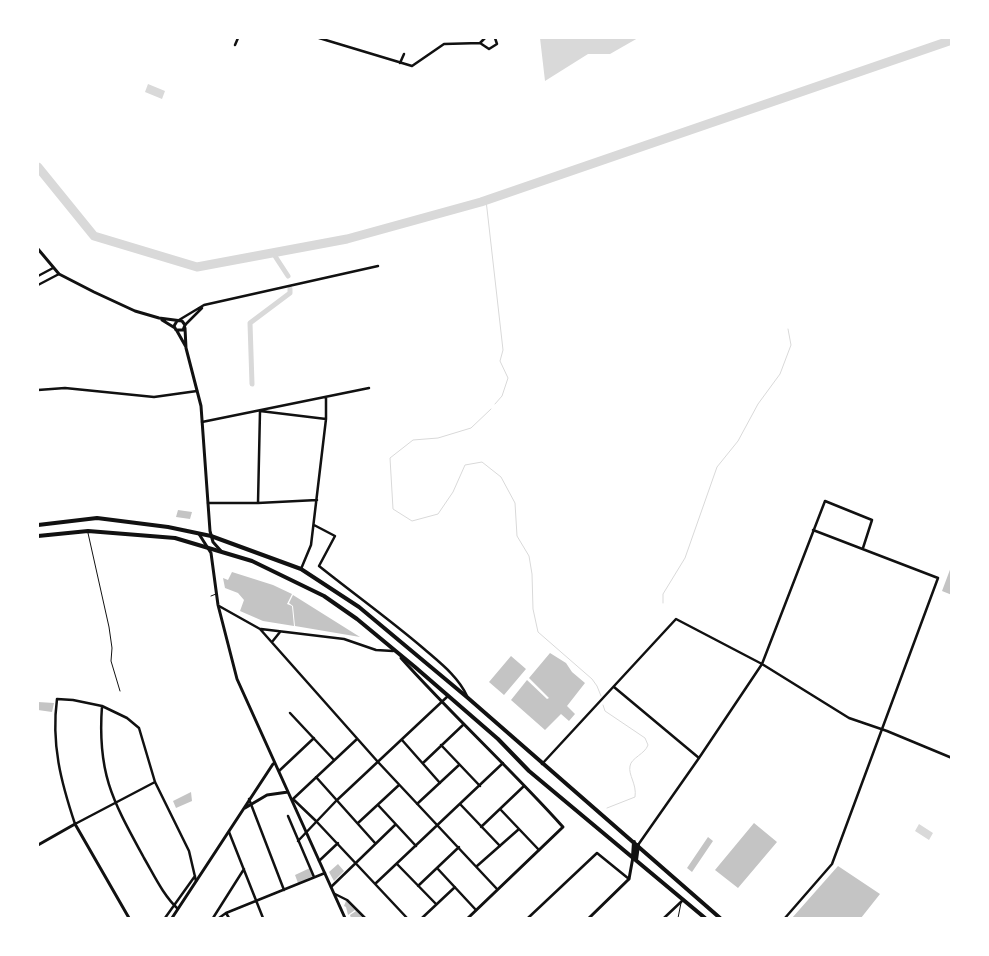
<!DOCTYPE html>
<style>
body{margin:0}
#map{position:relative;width:989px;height:956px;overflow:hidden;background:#fff;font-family:Lato,sans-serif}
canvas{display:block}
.frame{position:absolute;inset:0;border:39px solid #fff;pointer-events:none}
</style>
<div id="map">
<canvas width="989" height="956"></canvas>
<div class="frame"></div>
</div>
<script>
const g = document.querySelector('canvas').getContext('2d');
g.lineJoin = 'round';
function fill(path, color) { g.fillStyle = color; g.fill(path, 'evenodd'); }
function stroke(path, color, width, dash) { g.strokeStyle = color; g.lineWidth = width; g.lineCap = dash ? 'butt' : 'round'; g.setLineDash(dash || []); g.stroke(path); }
const water = new Path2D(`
 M 540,38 L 638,38 L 610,54 L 588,54 L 545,81 Z
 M 148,84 L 165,91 L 162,99 L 145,92 Z
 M 919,824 L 933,833 L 929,840 L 915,831 Z`);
const stream = new Path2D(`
 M 486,200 L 503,350 L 500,361 L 508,378 L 502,396 L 495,404
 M 491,409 L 471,428 L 438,438 L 413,440 L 390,458 L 393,509 L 412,521 L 438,514 L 453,492 L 465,465 L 482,462 L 501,477 L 515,503 L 517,536 L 529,556 L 532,574 L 533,609 L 538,632 L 592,679 L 597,686 L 601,696
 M 663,603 L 663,594 L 685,558 L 717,467 L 738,441 L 758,404 L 780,374 L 791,345 L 788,329
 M 603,705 L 605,711 L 645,738 L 648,745 C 645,754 631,758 630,766 C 628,775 637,784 635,797 L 607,808`);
const canal = new Path2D(`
 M 273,253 L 288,276
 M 252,384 L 250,323 L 290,293 L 290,289`);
const river = new Path2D(`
 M 38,167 L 94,236 L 197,267 L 347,239 L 481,202 L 952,40`);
const building = new Path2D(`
 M 178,510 L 192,512 L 190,519 L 176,517 Z
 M 951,567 L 952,567 L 952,595 L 942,591 Z
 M 232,572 L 273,585 L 292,594 L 287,604 L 292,606 L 294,626 L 263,621 L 240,611 L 244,600 L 238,593 L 225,588 L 223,578 L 228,580 Z
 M 293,595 L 360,637 L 295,626 L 293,606 L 289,603 Z
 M 550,653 L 566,663 L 572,672 L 585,683 L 567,706 L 575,714 L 569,721 L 561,714 L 545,730 L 511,700 L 527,680 L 547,699 L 549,698 L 529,678 Z
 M 511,656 L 526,669 L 504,695 L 489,682 Z
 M 38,702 L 54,703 L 52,712 L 38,710 Z
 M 191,792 L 192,801 L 176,808 L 173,801 Z
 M 754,823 L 777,842 L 738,888 L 715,870 Z
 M 708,837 L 713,841 L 692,872 L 687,868 Z
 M 338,864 L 344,871 L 334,881 L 329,872 Z
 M 838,866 L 880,894 L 861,918 L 792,918 Z
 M 310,868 L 313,876 L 298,883 L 295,875 Z
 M 346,901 L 355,910 L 348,915 L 346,907 L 344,906 Z
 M 356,911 L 363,918 L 351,918 L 350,915 Z`);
const service = new Path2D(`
 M 88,533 L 109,627 L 112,648 L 111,661 L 120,691
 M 211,596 L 216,594
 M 678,918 L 681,903`);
const minor = new Path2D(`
 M 319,38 L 412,66 L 444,44 L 480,43 L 485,38
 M 480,43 L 489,49 L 497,44 L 495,38
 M 235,45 L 238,38
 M 400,63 L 404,54
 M 38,276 L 53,268
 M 38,285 L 59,274
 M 179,320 L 204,305 L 378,266
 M 185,325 L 202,308
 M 38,390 L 65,388 L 154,397 L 197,391
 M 202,422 L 369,388
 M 208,503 L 258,503 L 317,500
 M 258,503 L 260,411 L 326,419
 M 314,525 L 335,536 L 319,566 C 354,594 389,619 423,648 C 439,662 458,676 467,696
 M 301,569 L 311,545 L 326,419 L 326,397
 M 219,606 L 260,629 L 378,762 L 497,889
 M 261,629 L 344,639 L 376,650 L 393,651
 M 272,642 L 280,632
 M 614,687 L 699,758
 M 102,706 C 97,774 113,801 144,858 C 154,875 163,895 178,909
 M 290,713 L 334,760
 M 357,739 L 293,799 L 316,821 L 407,918
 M 402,740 L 440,783
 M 441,745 L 480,786
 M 423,763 L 464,724
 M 542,764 L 676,619 L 762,664 L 849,718 L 887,731 L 952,758
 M 279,771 L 314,738
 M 316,777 L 375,843
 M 155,782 L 75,824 C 61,782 51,744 57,699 L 73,700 L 102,706 L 127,718 L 139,728 L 155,782 L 189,851 L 196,881
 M 249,799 L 284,890
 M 417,804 L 459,765
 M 460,804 L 500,846
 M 378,805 L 416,846
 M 500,809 L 539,850
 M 288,816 L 314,877
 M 358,823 L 399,785
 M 481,827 L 524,786
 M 229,832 L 263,918
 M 298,841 L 336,801 L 448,696
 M 638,845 L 699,758 L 762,664 L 825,501 L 872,520 L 863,548
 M 319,861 L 338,843
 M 397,864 L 436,904
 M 477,866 L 519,829
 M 437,868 L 476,910
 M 375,884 L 503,763
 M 418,886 L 459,847
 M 331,887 L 395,825
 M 335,894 L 347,900 L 365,918
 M 226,913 L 229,918
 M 165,918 L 195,876
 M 213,918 L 244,869
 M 219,918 L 226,913 L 325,873
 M 422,918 L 455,887
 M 528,918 L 597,853 L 629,879
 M 664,918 L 683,900
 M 785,918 L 832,864 L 938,578 L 813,530`);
const tertiary = new Path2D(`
 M 38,249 L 59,274 L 94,292 L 135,311 L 159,318 L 182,321 L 185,325 L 183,330 L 176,330 L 174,326 L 177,321
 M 162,320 L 175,328
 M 185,328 L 186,348 L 201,406 L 210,531 L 213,542 L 221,551
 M 177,331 L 186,347
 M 199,534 L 211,553 L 218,605 L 237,679 L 345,918
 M 401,658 C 453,716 511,769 563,827 L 468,918
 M 245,808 L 267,795 L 288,792
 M 38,845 L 75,824 L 129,918
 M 172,918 L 273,764
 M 589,918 L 629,879 L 633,857`);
const primary = new Path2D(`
 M 38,525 L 97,518 L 168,527 L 211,536 L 301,569 L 359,607 L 468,698 L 720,918
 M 38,536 L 88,531 L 175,538 L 252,561 L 324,596 L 357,619 L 415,667 L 498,739 L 529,771 L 705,918
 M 633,857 L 634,842
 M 636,860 L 638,845`);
fill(water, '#d9d9d9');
stroke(stream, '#d9d9d9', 1);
stroke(canal, '#d9d9d9', 5);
stroke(river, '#d9d9d9', 9);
fill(building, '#c4c4c4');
stroke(service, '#111', 1);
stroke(minor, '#111', 2.5);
stroke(tertiary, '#111', 3);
stroke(primary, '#111', 4);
</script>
